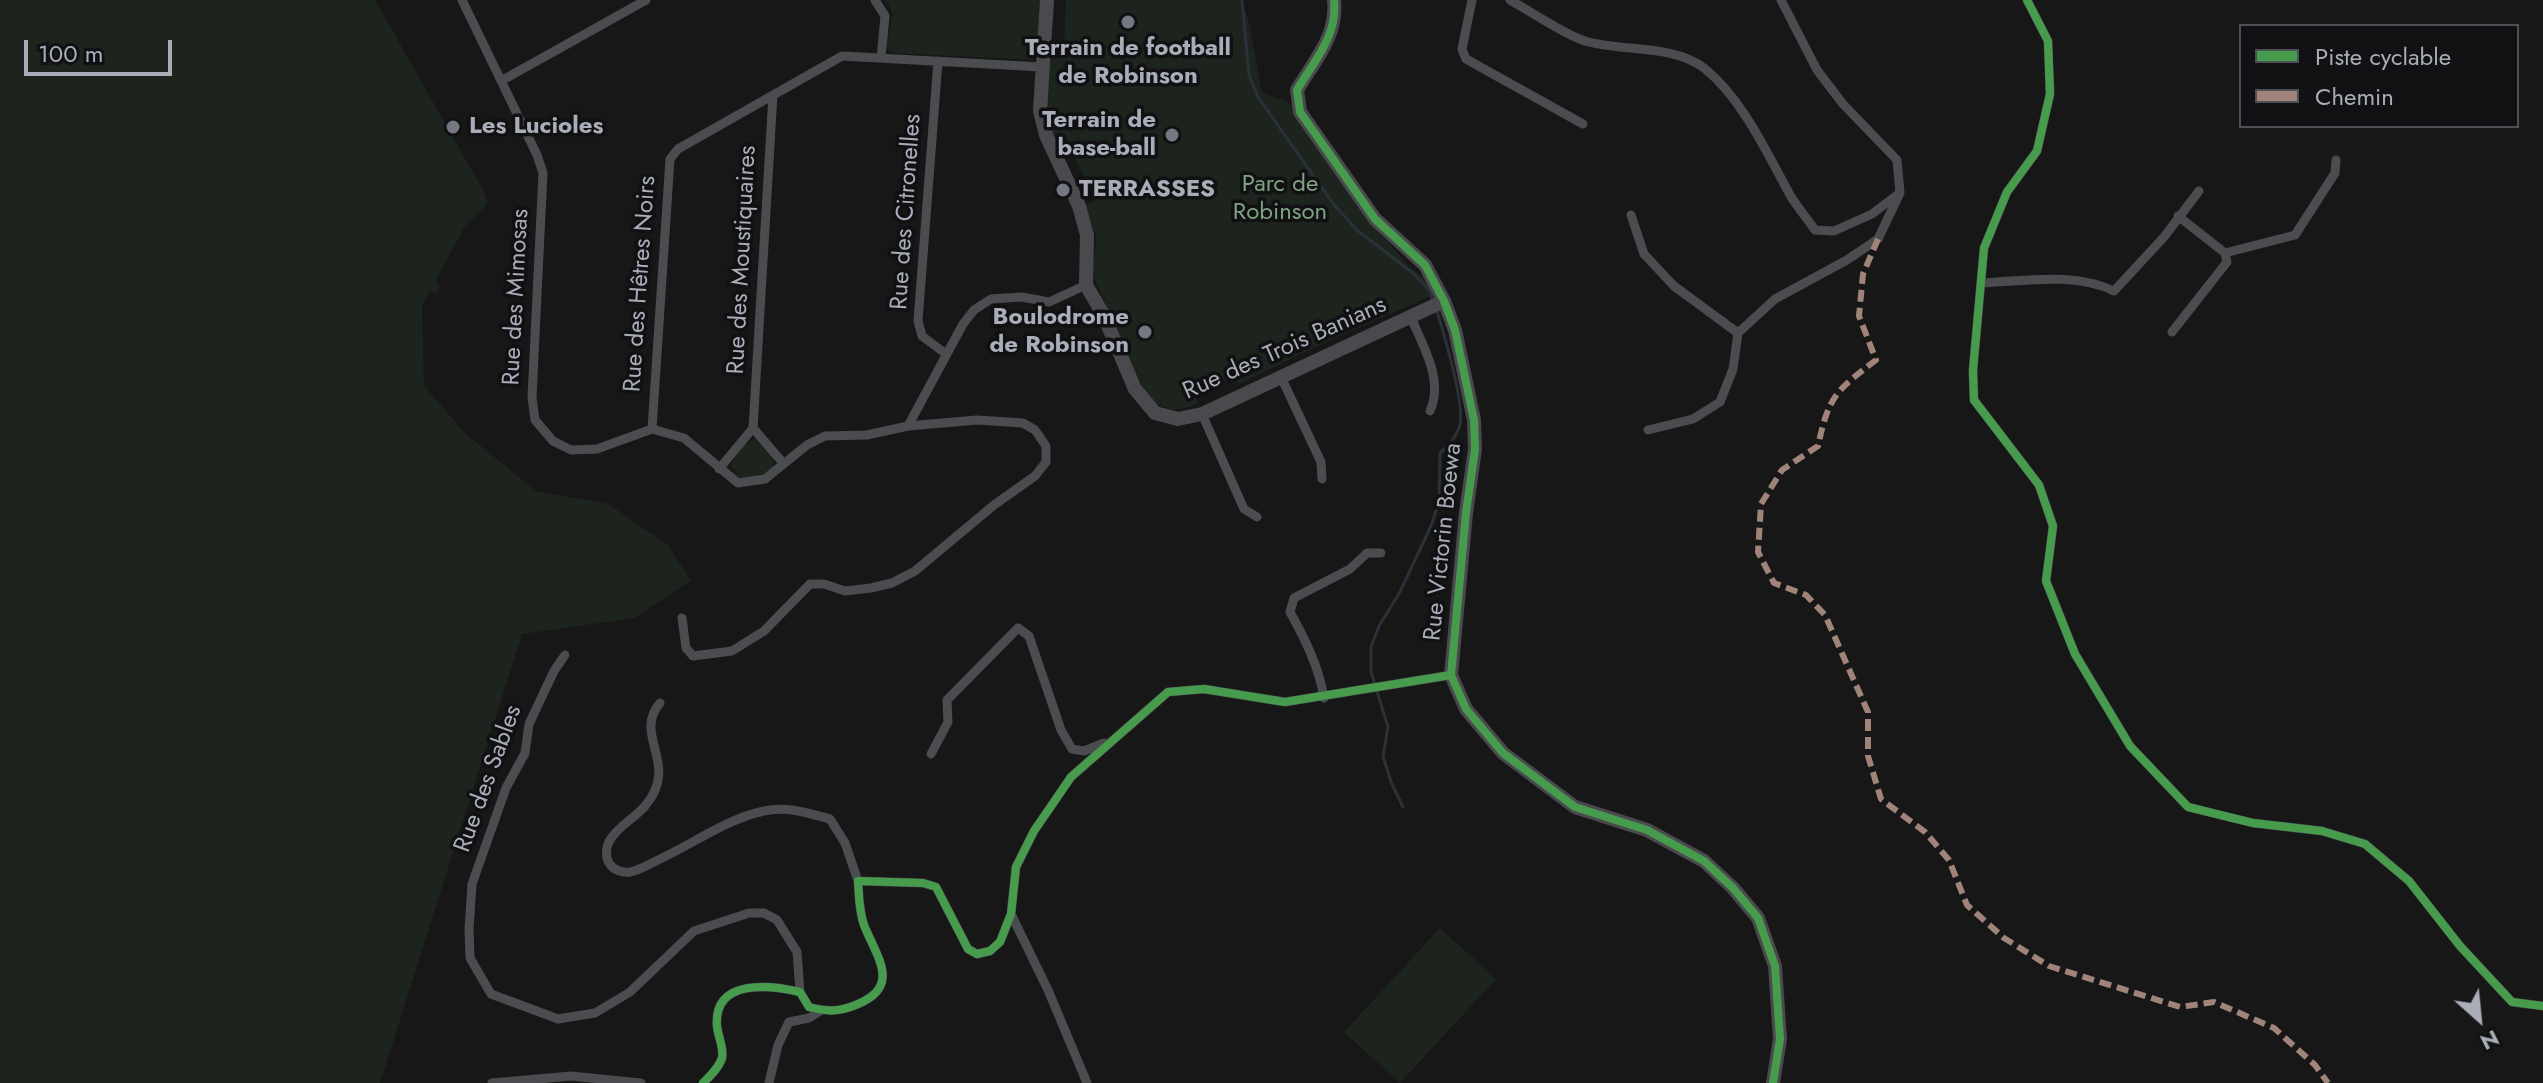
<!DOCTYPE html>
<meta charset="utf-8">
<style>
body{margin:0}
#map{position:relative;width:2543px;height:1083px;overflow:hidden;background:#171717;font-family:Jost,sans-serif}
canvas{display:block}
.legend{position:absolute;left:2239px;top:24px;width:280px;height:104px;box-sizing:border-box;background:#111113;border:2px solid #4d4f55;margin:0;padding:10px 14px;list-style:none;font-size:24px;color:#a8adb8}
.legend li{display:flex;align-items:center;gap:16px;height:40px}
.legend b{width:40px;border:2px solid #4d4f55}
.north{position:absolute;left:2439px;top:979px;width:80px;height:80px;-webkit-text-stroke:6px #111113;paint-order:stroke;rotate:153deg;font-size:22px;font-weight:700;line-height:32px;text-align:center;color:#a8adb8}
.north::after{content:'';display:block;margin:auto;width:28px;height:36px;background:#a8adb8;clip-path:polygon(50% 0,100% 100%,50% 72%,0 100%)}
.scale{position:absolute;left:24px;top:40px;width:148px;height:36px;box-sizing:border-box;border:4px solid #a8adb8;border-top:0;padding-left:10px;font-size:24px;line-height:28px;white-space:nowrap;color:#a8adb8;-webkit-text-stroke:6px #111113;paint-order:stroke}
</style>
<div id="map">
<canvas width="2543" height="1083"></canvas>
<ul class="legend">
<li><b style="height:10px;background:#469c4c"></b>Piste cyclable</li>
<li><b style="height:10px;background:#a18479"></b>Chemin</li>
</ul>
<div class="north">N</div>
<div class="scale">100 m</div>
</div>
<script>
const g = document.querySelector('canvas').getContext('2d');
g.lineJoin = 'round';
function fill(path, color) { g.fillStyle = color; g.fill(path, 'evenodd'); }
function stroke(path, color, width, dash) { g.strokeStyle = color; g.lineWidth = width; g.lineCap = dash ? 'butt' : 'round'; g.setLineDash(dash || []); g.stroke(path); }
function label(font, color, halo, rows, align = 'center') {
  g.font = font + ' Jost,sans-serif'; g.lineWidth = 7; g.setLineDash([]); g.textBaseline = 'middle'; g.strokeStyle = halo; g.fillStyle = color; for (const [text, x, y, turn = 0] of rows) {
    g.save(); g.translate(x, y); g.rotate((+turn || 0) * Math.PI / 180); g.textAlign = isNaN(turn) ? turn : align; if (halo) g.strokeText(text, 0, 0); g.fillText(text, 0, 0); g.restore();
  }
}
const green = new Path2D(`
 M 0,0 L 375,0 L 483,190 L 488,203 L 465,226 L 436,280 L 439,287 L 438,293 L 430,291 L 422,305 L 424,386 L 466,434 L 536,491 L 608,504 L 668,545 L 691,581 L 634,618 L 522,634 L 380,1083 L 0,1083 Z
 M 886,0 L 1040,0 L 1037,55 L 1032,60 L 895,53 L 886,48 L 893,14 Z
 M 1066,0 L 1241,0 L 1248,18 L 1262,92 L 1290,103 L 1361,210 L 1409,266 L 1425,279 L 1435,294 L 1313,348 L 1239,384 L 1235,376 L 1195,395 L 1198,403 C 1175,413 1169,412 1148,399 L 1094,278 L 1093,262 L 1097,238 L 1085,206 L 1095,201 L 1064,134 L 1058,136 L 1052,134 L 1046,118 L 1050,46 L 1064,46 Z
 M 756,439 L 773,458 L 773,467 L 758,478 L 740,478 L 731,465 C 737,454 744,441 756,439 Z
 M 1440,928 L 1496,979 L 1400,1083 L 1344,1032 Z`);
const stream = new Path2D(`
 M 1242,0 L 1249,75 L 1258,97 L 1334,205 L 1357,230 L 1414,274 L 1430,291 L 1433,301
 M 1403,807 L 1391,782 L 1383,756 L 1388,727 L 1371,672 L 1371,647 L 1379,626 L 1400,592 L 1431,526 L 1439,502 L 1440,453 C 1448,446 1455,439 1459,428 C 1467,409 1443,331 1436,308`);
const street = new Path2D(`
 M 462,0 L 537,155 L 543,173 L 532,397 L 535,420 L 553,441 L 571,450 L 597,449 L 652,429 L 684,438 L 738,483 L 765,479 L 807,445 L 825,436 L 867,435 L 908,426 L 963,324 L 974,310 L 991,299 L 1022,297 L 1049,302 L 1086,285
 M 875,0 L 885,16 L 881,58
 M 1472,0 L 1462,49 L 1466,59 L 1583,124
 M 1510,0 C 1532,12 1563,34 1585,41 C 1621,52 1673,44 1704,68 C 1742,98 1767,153 1790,195 C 1797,207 1807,218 1815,230 L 1834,231 L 1872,214 L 1897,195
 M 2027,0 L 2048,41 L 2050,94 L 2037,151 L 2007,192 L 1984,248 L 1973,370 L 1974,400 L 2039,485 L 2053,526 L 2046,581 L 2075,654 L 2130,746 L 2188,807 L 2253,823 L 2322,831 L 2365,844 L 2409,881 L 2460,946 L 2512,1002 L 2543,1006
 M 938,61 L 918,321 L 922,336 L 946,354
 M 501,81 L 646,0
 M 1631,215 L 1644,254 L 1674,286 L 1738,333
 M 2225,253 L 2295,235 L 2335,173 L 2336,160
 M 1982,283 C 2025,281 2075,272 2114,291 L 2164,237 L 2199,191
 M 1411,317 C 1423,347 1444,380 1430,411
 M 2172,332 L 2227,262 L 2225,253 L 2178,216
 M 1281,377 L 1321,462 L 1322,479
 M 1202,414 L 1244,509 L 1257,517
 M 753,428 L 783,463
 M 652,429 L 670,159 L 678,149 L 842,56 L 1042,67
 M 1648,430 L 1693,419 L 1720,402 L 1733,369 L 1738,333 L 1775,299 L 1847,260 L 1878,239 L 1900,193 L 1897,160 L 1843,104 L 1817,70 L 1781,0
 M 719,469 L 753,428 L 773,95
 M 682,618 L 686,648 L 693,656 L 732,651 L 764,631 L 810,584 L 824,584 L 845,591 L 871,588 L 892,583 L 915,571 L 994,505 L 1035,476 L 1046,462 L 1046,446 L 1035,430 L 1023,423 L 977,420 L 908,426
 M 565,655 L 554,671 L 529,724 L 525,753 L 506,788 L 472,884 L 469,929 L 470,958 L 491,994 L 558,1019 L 595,1013 L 630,992 L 694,931 L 749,913 L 764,913 L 777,920 L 797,952 L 800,992
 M 1324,698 C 1319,667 1305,639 1290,612 L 1294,598 L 1350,569 L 1367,553 L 1381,553
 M 660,703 C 632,736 681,764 645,806 C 635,818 618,826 610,840 C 606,846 605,857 609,863 C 613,870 622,873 630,872 C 640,870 650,864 658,860 C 693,844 726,819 764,811 C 786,806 809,813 830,819 L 845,843 L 858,881
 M 931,754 L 948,722 L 947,700 L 1018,628 L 1029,636 L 1061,730 L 1072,749 L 1084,751 L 1104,743
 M 1011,914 L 1048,990 L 1087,1083
 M 492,1083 L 571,1076 L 641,1083
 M 703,1083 C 710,1076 719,1068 722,1058 C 724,1047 718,1037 717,1026 C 713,978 771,985 800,992 L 809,1007 C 828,1012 840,1012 858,1004 C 902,986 876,956 864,925 C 859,911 859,896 858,881 L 923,883 L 936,887 L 968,949 L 977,954 L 990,951 L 1000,942 L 1011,914 L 1016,867 L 1034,831 L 1071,777 L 1168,692 L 1204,689 L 1285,702 L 1451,675
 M 769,1083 L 778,1045 L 789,1022 L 809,1018 L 822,1010`);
const secondary = new Path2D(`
 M 1047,0 L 1040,111 L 1046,135 L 1079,206 L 1087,235 L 1086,285 L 1103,314 L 1135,389 L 1155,413 L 1178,419 L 1202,414 L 1444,301
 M 1334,0 C 1338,36 1314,61 1297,90 L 1300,112 L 1375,219 L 1425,265 L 1444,301 L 1455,330 L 1474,420 L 1475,449 L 1466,513 L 1451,675 L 1466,709 L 1503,753 L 1575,807 L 1647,830 L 1704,861 L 1733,888 L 1758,918 L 1775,966 L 1780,1039 L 1773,1083`);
const quiet = new Path2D(`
 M 1878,239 L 1863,274 L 1859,316 L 1876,360 C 1836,391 1829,395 1818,446 L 1782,470 L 1761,504 L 1758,552 L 1774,583 L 1806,595 L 1825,615 L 1868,712 L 1868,756 L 1881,799 L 1925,832 L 1949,860 L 1967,905 L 2004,938 L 2049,966 L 2180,1007 L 2214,1002 L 2274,1028 L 2315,1065 L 2328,1083`);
const cycleway = new Path2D(`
 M 1334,0 C 1338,36 1314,61 1297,90 L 1300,112 L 1375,219 L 1425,265 L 1444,301 L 1455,330 L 1474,420 L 1475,449 L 1466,513 L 1451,675 L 1466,709 L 1503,753 L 1575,807 L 1647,830 L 1704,861 L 1733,888 L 1758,918 L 1775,966 L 1780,1039 L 1773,1083
 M 2027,0 L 2048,41 L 2050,94 L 2037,151 L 2007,192 L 1984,248 L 1973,370 L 1974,400 L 2039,485 L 2053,526 L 2046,581 L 2075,654 L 2130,746 L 2188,807 L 2253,823 L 2322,831 L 2365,844 L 2409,881 L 2460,946 L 2512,1002 L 2543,1006
 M 703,1083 C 710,1076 719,1068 722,1058 C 724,1047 718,1037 717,1026 C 713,978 771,985 800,992 L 809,1007 C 828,1012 840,1012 858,1004 C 902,986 876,956 864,925 C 859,911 859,896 858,881 L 923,883 L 936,887 L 968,949 L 977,954 L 990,951 L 1000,942 L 1011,914 L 1016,867 L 1034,831 L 1071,777 L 1168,692 L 1204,689 L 1285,702 L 1451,675`);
const markers = [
 [1128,22,8,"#757880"],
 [453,127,8,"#757880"],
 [1172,135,8,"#757880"],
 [1063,190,8,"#757880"],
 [1145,332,8,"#757880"]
];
const poiNames = [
 ["Terrain de football",1128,49,"center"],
 ["de Robinson",1128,77,"center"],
 ["Terrain de",1156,121],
 ["base-ball",1156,149],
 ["Les Lucioles",469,127,"left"],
 ["TERRASSES",1079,190,"left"],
 ["Boulodrome",1129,318],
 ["de Robinson",1129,346]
];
const parkNames = [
 ["Parc de",1280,185],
 ["Robinson",1280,213]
];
const streetNames = [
 ["Rue des Citronelles",907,212,-86],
 ["Rue des Moustiquaires",743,260,-87],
 ["Rue des Hêtres Noirs",641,284,-86],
 ["Rue des Mimosas",517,297,-87],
 ["Rue des Trois Banians",1285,349,-24],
 ["Rue Victorin Boewa",1444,542,-84],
 ["Rue des Sables",489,779,-70]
];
fill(green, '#1d241e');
stroke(stream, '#2a3239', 3);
stroke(street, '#4b4c50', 9);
stroke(secondary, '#4a4a4e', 14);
stroke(quiet, '#a18479', 6, [12, 6]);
stroke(cycleway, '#469c4c', 8);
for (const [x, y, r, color] of markers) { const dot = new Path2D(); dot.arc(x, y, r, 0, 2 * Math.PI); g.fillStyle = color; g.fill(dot); stroke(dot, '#111113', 3); }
label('bold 24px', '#a8adb8', '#111113', poiNames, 'right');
label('24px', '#7fa381', '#111113', parkNames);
label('24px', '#a8adb8', '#111113', streetNames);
</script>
